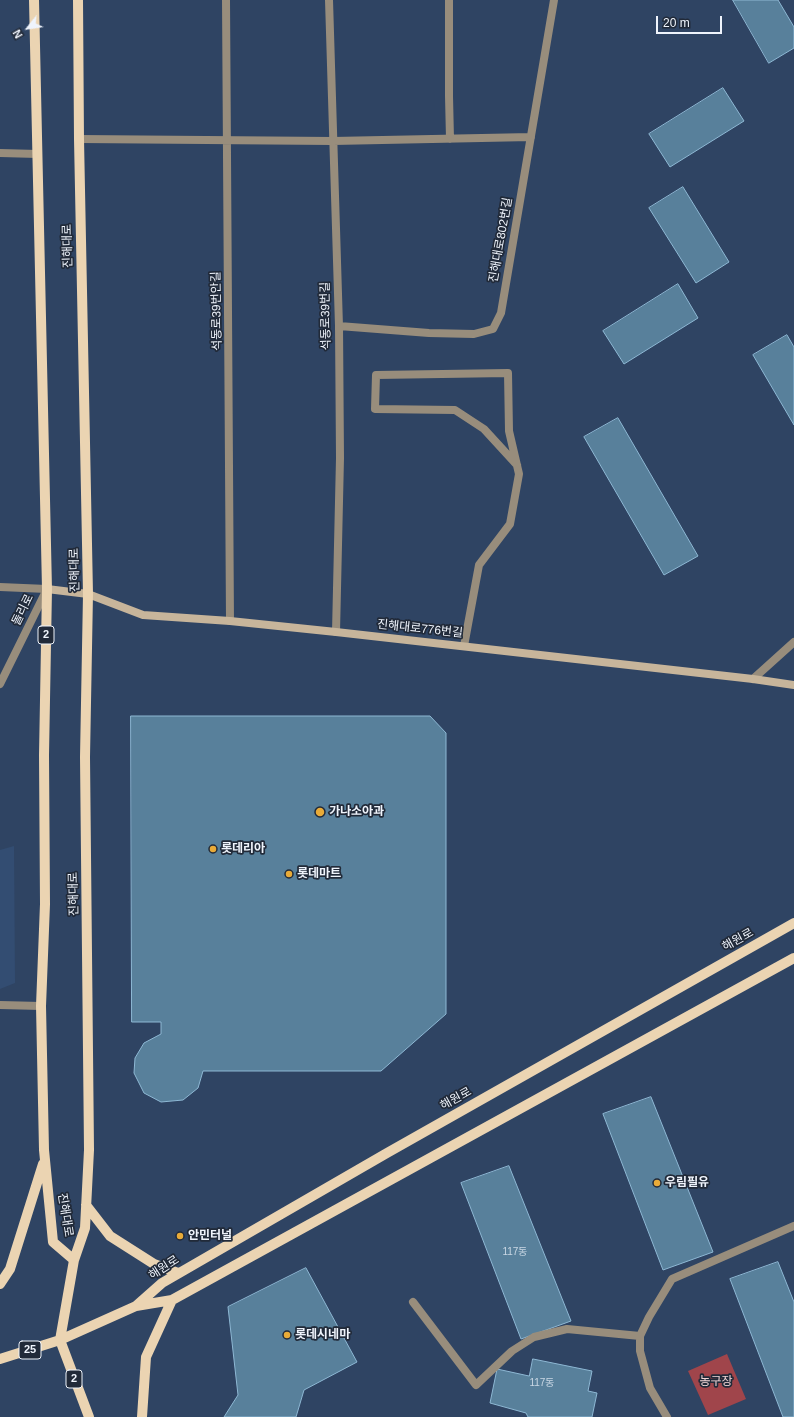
<!DOCTYPE html>
<meta charset="utf-8">
<style>
body{margin:0}
#map{position:relative;width:794px;height:1417px;overflow:hidden;background:#2f4463;font-family:Helvetica,sans-serif}
canvas{display:block}
.north{position:absolute;left:8px;top:8px;width:40px;height:40px;-webkit-text-stroke:3px #212a39;paint-order:stroke;rotate:240deg;font-size:11px;font-weight:700;line-height:16px;text-align:center;color:#eff4fc}
.north::after{content:'';display:block;margin:auto;width:14px;height:18px;background:#eff4fc;clip-path:polygon(50% 0,100% 100%,50% 72%,0 100%)}
.scale{position:absolute;left:656px;top:16px;width:66px;height:18px;box-sizing:border-box;border:2px solid #eff4fc;border-top:0;padding-left:5px;font-size:12px;line-height:14px;white-space:nowrap;color:#eff4fc;-webkit-text-stroke:3px #212a39;paint-order:stroke}
</style>
<div id="map">
<canvas width="794" height="1417"></canvas>
<div class="north">N</div>
<div class="scale">20 m</div>
</div>
<script>
const g = document.querySelector('canvas').getContext('2d');
g.lineJoin = 'round';
function fill(path, color) { g.fillStyle = color; g.fill(path, 'evenodd'); }
function stroke(path, color, width, dash) { g.strokeStyle = color; g.lineWidth = width; g.lineCap = dash ? 'butt' : 'round'; g.setLineDash(dash || []); g.stroke(path); }
function label(font, color, halo, rows, align = 'center') {
  g.font = font + ' Helvetica,"Noto Sans KR",sans-serif'; g.lineWidth = 3.5; g.setLineDash([]); g.textBaseline = 'middle'; g.strokeStyle = halo; g.fillStyle = color; for (const [text, x, y, turn = 0] of rows) {
    g.save(); g.translate(x, y); g.rotate((+turn || 0) * Math.PI / 180); g.textAlign = isNaN(turn) ? turn : align; if (halo) g.strokeText(text, 0, 0); g.fillText(text, 0, 0); g.restore();
  }
}
const built = new Path2D(`
 M 14,846 L 15,983 L 0,989 L 0,850 Z`);
const green = new Path2D(`
 M 727,1354 L 746,1399 L 708,1415 L 688,1371 Z`);
const building = new Path2D(`
 M 733,0 L 778,0 L 794,27 L 794,48 L 769,63 Z
 M 723,88 L 744,121 L 670,167 L 649,134 Z
 M 683,187 L 729,262 L 696,283 L 649,208 Z
 M 678,284 L 698,318 L 624,364 L 603,331 Z
 M 787,335 L 794,347 L 794,425 L 753,355 Z
 M 618,418 L 698,556 L 664,575 L 584,437 Z
 M 131,716 L 430,716 L 446,733 L 446,1014 L 381,1071 L 203,1071 L 198,1088 L 183,1100 L 161,1102 L 144,1093 L 134,1073 L 135,1058 L 144,1043 L 161,1034 L 161,1022 L 132,1022 Z
 M 651,1097 L 713,1252 L 663,1270 L 603,1114 Z
 M 509,1166 L 571,1321 L 521,1339 L 461,1183 Z
 M 778,1262 L 794,1302 L 794,1417 L 783,1417 L 730,1279 Z
 M 306,1268 L 357,1362 L 304,1390 L 296,1417 L 224,1417 L 238,1395 L 228,1307 Z
 M 533,1359 L 592,1371 L 588,1391 L 597,1393 L 592,1417 L 528,1417 L 526,1413 L 490,1403 L 497,1369 L 529,1376 Z`);
const street = new Path2D(`
 M 226,0 L 230,621
 M 329,0 L 339,326 L 340,458 L 336,632
 M 449,0 L 449,96 L 450,139
 M 79,139 L 333,141 L 531,137
 M 0,153 L 38,154
 M 339,326 L 429,333 L 474,334 L 493,329 L 501,313 L 554,0
 M 0,587 L 47,589 L 0,684
 M 464,646 L 479,565 L 510,524 L 519,474 L 509,431 L 508,373 L 376,375 L 375,409 L 455,410 L 484,429 L 517,465
 M 753,679 L 794,642
 M 0,1005 L 41,1006
 M 413,1302 L 476,1385 L 512,1351 L 534,1337 L 567,1329 L 640,1336 L 649,1317 L 672,1279 L 794,1226
 M 640,1336 L 640,1351 L 650,1388 L 667,1417`);
const secondary = new Path2D(`
 M 47,589 L 88,594 L 143,615 L 230,621 L 336,632 L 753,679 L 794,685`);
const primary = new Path2D(`
 M 34,0 L 47,589 L 44,755 L 45,904 L 41,1006 L 44,1150 L 53,1242 L 74,1260
 M 78,0 L 79,139 L 88,594 L 85,757 L 89,1150 L 85,1228 L 74,1260 L 60,1340 L 89,1417
 M 86,1205 L 110,1236 L 154,1264 L 178,1273
 M 0,1284 L 10,1269 L 43,1164
 M 136,1306 L 162,1283 L 387,1153 L 794,923
 M 0,1359 L 60,1340 L 136,1306 L 172,1300 L 794,958
 M 142,1417 L 146,1357 L 172,1300`);
const markers = [
 [320,812,5,"#e9ab38"],
 [213,849,4,"#e9ab38"],
 [289,874,4,"#e9ab38"],
 [657,1183,4,"#e9ab38"],
 [180,1236,4,"#e9ab38"],
 [287,1335,4,"#e9ab38"]
];
const numberNames = [
 ["117동",515,1252],
 ["117동",542,1383]
];
const shields = [
 [46,635,16],
 [30,1350,22],
 [74,1379,16]
];
const shieldNames = [
 ["2",46,635],
 ["25",30,1350],
 ["2",74,1379]
];
const streetNames = [
 ["진해대로802번길",501,240,-80],
 ["진해대로",68,246,-91],
 ["석동로39번안길",217,311,-91],
 ["석동로39번길",326,316,-91],
 ["진해대로",75,570,-91],
 ["돌리로",23,610,-64],
 ["진해대로776번길",420,629,6],
 ["진해대로",74,894,-91],
 ["해원로",738,940,-29],
 ["해원로",456,1099,-29],
 ["진해대로",65,1215,81],
 ["해원로",164,1268,-33]
];
const poiNames = [
 ["가나소아과",329,812],
 ["롯데리아",221,849],
 ["롯데마트",297,874],
 ["우림필유",665,1183],
 ["안민터널",188,1236],
 ["롯데시네마",295,1335]
];
const parkNames = [
 ["농구장",716,1382]
];
fill(built, '#334d72');
fill(green, '#a0454b');
fill(building, '#58809b');
stroke(building, '#8eb8d4', 1);
stroke(street, '#988d7c', 8);
stroke(secondary, '#c7b59b', 8);
stroke(primary, '#ebd4b2', 10);
for (const [x, y, r, color] of markers) { const dot = new Path2D(); dot.arc(x, y, r, 0, 2 * Math.PI); g.fillStyle = color; g.fill(dot); stroke(dot, '#212a39', 1.5); }
label('10px', '#c9d7e4', null, numberNames);
for (const [x, y, w] of shields) { const box = new Path2D(); box.roundRect(x - w / 2, y - 9, w, 18, 3); g.fillStyle = '#212a39'; g.fill(box); stroke(box, '#eff4fc', 1); }
label('bold 11px', '#eff4fc', null, shieldNames);
label('12px', '#eff4fc', '#212a39', streetNames);
label('bold 12px', '#eff4fc', '#212a39', poiNames, 'left');
label('12px', '#f1d5d5', '#212a39', parkNames);
</script>
